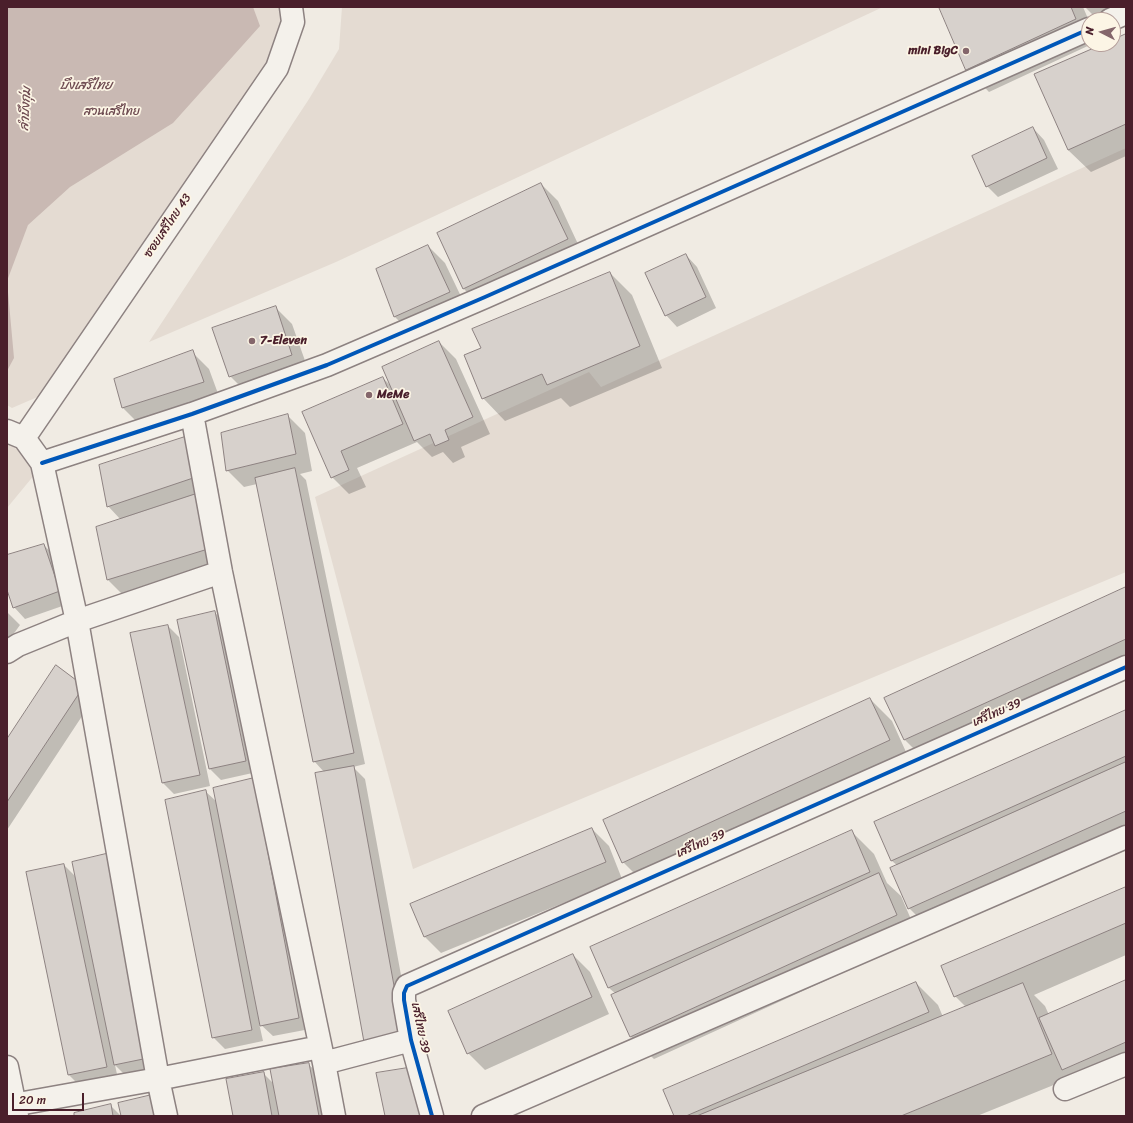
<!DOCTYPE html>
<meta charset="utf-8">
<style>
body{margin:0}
#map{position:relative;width:1133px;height:1123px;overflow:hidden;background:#f0ebe3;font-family:Sriracha,sans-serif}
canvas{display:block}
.frame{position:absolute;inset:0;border:8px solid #4a1f2b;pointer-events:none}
.north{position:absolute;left:1081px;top:12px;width:40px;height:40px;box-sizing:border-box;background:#fcf5e5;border:1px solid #b59f9b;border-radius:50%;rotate:276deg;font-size:11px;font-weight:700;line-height:16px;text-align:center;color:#4a1f2b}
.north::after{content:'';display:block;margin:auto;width:14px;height:18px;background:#84666b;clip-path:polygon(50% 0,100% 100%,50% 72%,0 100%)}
.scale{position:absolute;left:12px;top:1093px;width:72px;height:18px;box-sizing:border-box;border:2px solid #4a1f2b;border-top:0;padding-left:5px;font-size:12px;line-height:14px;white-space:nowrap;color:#4a1f2b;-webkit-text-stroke:3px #fcf5e5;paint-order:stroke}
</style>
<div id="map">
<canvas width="1133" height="1123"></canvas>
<div class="frame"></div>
<div class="north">N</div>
<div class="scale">20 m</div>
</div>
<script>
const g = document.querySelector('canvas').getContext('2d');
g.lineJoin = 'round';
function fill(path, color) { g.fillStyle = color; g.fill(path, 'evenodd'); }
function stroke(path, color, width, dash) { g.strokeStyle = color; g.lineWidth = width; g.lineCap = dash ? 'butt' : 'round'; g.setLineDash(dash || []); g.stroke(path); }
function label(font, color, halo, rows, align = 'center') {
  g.font = font + ' Sriracha,"Playpen Sans Thai",sans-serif'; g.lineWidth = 3.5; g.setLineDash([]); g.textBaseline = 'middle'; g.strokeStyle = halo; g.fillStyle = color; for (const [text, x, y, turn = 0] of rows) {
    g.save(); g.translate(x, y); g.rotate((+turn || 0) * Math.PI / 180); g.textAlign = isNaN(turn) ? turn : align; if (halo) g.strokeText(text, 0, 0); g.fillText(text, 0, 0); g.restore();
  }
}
const green = new Path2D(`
 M 7,7 L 280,7 L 285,44 L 49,392 L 12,408 L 7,405 Z
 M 342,7 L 883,7 L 336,262 L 149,342 L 309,99 L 339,49 Z
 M 1126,148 L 1126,572 L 413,869 L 315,497 L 589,372 L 601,387 Z
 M 7,439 L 18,445 L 35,474 L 7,508 Z`);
const water = new Path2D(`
 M 7,7 L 253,7 L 260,26 L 173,123 L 70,187 L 28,225 L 7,281 L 14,358 L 7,371 Z`);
const shadow = new Path2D(`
 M 940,7 L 1083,7 L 1089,21 L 1089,44 L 1092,44 L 989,92 L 967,69 Z
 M 1085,7 L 1126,7 L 1112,20 L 1098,20 Z
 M 1126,35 L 1126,156 L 1091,172 L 1068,150 L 1105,44 L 1113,44 L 1113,41 Z
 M 1033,128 L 1044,140 L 1058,169 L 998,197 L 987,186 Z
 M 541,184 L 558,201 L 584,257 L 481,306 L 464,289 Z
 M 428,246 L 445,263 L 467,309 L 412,334 L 395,317 L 377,270 Z
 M 686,255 L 697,267 L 716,308 L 677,327 L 666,315 Z
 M 610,273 L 632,295 L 662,368 L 570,407 L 561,398 L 505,421 L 483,398 L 482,349 Z
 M 275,307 L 292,324 L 309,372 L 247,393 L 230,376 Z
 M 439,342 L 456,359 L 490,434 L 461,447 L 465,457 L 453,463 L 443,452 L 432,457 L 417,442 L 357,468 L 366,487 L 349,494 L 332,477 L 304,412 L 383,378 L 391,386 Z
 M 192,352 L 209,369 L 220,399 L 140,425 L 123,408 L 115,380 Z
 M 288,416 L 305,433 L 312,471 L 300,474 L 306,480 L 365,764 L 353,767 L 365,779 L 414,1046 L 376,1053 L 325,773 L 314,761 L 257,484 L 244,487 L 227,470 Z
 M 193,436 L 210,453 L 219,492 L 199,498 L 224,566 L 125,597 L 108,580 L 98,527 L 121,520 L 108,506 Z
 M 44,545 L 55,557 L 71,603 L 25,619 L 14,607 L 7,587 L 7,556 Z
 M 1126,589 L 1126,671 L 927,762 L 905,740 Z
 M 7,612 L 20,625 L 7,643 Z
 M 214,612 L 226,623 L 257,772 L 221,780 L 210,769 Z
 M 168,626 L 179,637 L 210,786 L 174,794 L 163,783 Z
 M 56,667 L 94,698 L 7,830 L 7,741 Z
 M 870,699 L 892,721 L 911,763 L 645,884 L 623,862 Z
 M 1126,711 L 1126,843 L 931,930 L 909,908 L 898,866 L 892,861 L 875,823 Z
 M 253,779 L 310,1029 L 273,1036 L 259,1023 L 263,1041 L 225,1049 L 213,1037 L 205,791 L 217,802 Z
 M 592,829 L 609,846 L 622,879 L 441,953 L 424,936 Z
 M 852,832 L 874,854 L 887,883 L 901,896 L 919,938 L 654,1059 L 631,1037 L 612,996 L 616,994 L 609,988 L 592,947 Z
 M 64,865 L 76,877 L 164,1068 L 126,1076 L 115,1065 L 118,1079 L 80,1086 L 69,1075 L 27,873 Z
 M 1126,888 L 1126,955 L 1034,995 L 1045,1006 L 1049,1015 L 1126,981 L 1126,1073 L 1071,1078 L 977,1116 L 675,1116 L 916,983 L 938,1005 L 943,1017 L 966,1007 L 955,996 Z
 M 573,955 L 590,972 L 609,1014 L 485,1070 L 468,1053 Z
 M 308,1064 L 320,1075 L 328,1116 L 234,1116 L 264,1074 L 274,1084 Z
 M 111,1106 L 121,1116 L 75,1116 Z`);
const building = new Path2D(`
 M 939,7 L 1071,7 L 1076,19 L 966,70 Z
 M 1126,34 L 1126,124 L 1068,150 L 1034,74 L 1103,44 L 1113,44 L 1113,40 Z
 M 1033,127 L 1047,158 L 986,187 L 972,156 Z
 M 541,183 L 568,239 L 463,289 L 437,233 Z
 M 428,245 L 450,292 L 394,317 L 376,269 Z
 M 686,254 L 706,297 L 665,316 L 645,273 Z
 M 610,272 L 640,346 L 547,385 L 542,374 L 482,399 L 464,355 L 481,348 L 472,329 Z
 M 276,306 L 292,355 L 229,377 L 212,328 Z
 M 439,341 L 473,417 L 445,430 L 449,440 L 435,446 L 430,434 L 414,441 L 382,367 Z
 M 193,350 L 204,382 L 122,408 L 114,379 Z
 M 383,377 L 403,424 L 341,451 L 349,470 L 331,478 L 302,412 Z
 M 288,414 L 296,454 L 226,471 L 221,433 Z
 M 194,434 L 202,475 L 107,507 L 99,465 Z
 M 295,468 L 354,753 L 313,762 L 255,478 Z
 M 196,494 L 208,549 L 107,580 L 96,527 Z
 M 44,544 L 60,591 L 13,608 L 7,590 L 7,555 Z
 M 1126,587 L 1126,639 L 904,740 L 884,698 Z
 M 215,611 L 246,761 L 209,769 L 177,620 Z
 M 168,625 L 200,775 L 162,783 L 130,633 Z
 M 56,665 L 84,686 L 7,802 L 7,739 Z
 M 870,698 L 890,740 L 622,863 L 603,820 Z
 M 1126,710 L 1126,756 L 891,861 L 874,822 Z
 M 1126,762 L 1126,811 L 908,909 L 890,868 Z
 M 354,766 L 403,1035 L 364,1042 L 315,773 Z
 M 254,778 L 299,1018 L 260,1026 L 213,788 Z
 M 206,790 L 252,1030 L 212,1038 L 165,800 Z
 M 592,828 L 606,862 L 424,937 L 410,904 Z
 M 852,830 L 870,872 L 608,988 L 590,947 Z
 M 110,853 L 153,1057 L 114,1065 L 72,862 Z
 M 64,864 L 107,1067 L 68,1075 L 26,872 Z
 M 879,873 L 897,915 L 630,1037 L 611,995 Z
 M 1126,887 L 1126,923 L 954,997 L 941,966 Z
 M 573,954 L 592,997 L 467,1054 L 448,1011 Z
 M 1126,980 L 1126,1042 L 1062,1070 L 1039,1018 Z
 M 916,982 L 929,1012 L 686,1116 L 674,1116 L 663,1090 Z
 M 1023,983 L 1052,1054 L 901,1116 L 697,1116 Z
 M 309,1063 L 319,1116 L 279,1116 L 270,1069 Z
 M 414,1067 L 424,1116 L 385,1116 L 376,1073 Z
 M 264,1072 L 272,1116 L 233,1116 L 226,1079 Z
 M 156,1094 L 160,1116 L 121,1116 L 118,1103 Z
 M 111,1104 L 113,1116 L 74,1116 L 74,1113 Z`);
const minor = new Path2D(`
 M 1110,20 L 1126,13
 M 192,414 L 221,572 L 324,1063 L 334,1116
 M 7,431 L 24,438 L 42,463 L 77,621 L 158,1079 L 166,1116
 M 24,438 L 277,68 L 293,22 L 291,7
 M 42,463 L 192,414 L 327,365 L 485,297 L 1089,29
 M 7,652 L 18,645 L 77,621 L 221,572
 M 324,1063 L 411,1040
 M 7,1067 L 17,1116
 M 1065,1089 L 1126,1064
 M 7,1106 L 158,1079 L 320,1047
 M 432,1116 L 411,1040 L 404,1000 L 404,993 L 407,986 L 1126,667
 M 483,1116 L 1126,837`);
const cycleway = new Path2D(`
 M 42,463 L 192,414 L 327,365 L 485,297 L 1089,29
 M 432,1116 L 411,1040 L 404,1000 L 404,993 L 407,986 L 1126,667`);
const markers = [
 [966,51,4,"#84666b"],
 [252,341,4,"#84666b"],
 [369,395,4,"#84666b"]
];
const poiNames = [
 ["mini BigC",958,51,"right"],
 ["7-Eleven",260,341],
 ["MeMe",377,395]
];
const parkNames = [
 ["สวนเสรีไทย",112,112]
];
const streetNames = [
 ["ซอยเสรีไทย 43",168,226,-56],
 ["เสรีไทย 39",997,713,-24],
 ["เสรีไทย 39",701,844,-24],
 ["เสรีไทย 39",420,1028,78]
];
const waterNames = [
 ["บึงเสรีไทย",86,86],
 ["ลำบึงกุ่ม",26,109,-87]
];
fill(green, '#e4dbd2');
fill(water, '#c9b9b3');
fill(shadow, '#0003');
fill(building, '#d7d1cc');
stroke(building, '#8d8281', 1);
stroke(minor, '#8d8281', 25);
stroke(minor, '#f4f1eb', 22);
stroke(cycleway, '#0057b8', 4);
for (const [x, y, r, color] of markers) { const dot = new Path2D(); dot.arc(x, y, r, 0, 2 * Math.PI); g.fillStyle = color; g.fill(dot); stroke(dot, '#fcf5e5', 1.5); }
label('bold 12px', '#4a1f2b', '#fcf5e5', poiNames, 'left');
label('12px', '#6e4b51', '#fcf5e5', parkNames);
label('12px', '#4a1f2b', '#fcf5e5', streetNames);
label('italic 13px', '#704d53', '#fcf5e5', waterNames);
</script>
